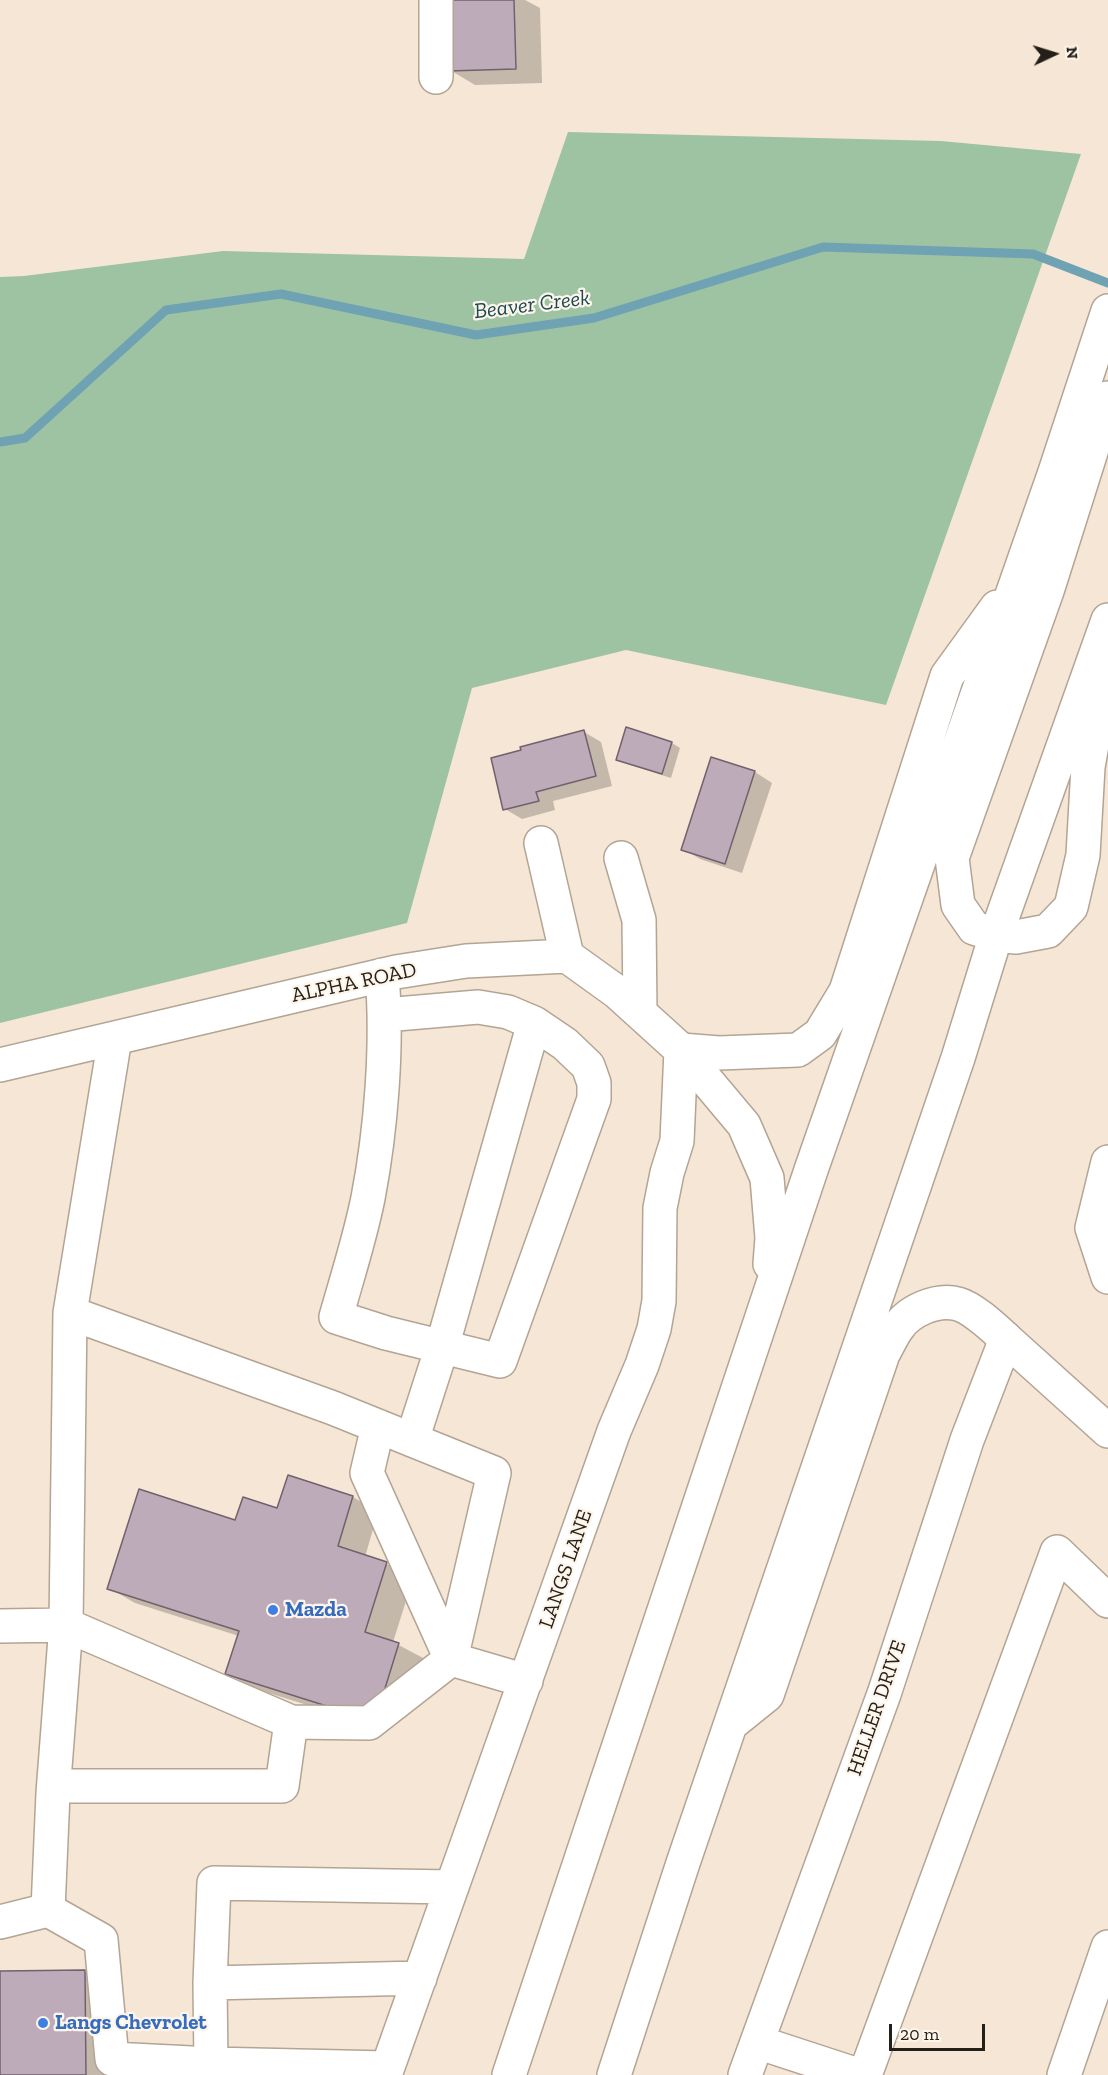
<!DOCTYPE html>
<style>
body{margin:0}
#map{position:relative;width:1108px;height:2075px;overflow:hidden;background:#f6e6d5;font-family:"Zilla Slab",serif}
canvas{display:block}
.north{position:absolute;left:1024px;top:24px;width:60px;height:60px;-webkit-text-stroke:4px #fef5ea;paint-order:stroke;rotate:86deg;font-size:16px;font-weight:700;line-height:24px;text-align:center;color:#241f18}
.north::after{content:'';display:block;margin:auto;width:21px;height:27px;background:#241f18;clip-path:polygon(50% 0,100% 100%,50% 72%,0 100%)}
.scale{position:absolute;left:889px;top:2024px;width:96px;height:27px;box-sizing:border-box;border:3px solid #241f18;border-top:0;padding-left:8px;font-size:18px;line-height:21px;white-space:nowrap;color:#241f18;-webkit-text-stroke:4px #fef5ea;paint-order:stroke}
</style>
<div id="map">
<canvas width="1108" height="2075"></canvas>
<div class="north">N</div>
<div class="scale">20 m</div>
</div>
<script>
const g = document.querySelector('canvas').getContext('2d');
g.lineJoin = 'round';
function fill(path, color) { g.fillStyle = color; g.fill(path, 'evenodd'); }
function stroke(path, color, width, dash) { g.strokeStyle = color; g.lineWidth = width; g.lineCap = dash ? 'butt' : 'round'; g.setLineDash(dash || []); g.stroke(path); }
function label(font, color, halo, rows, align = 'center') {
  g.font = font + ' "Zilla Slab",serif'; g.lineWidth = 4.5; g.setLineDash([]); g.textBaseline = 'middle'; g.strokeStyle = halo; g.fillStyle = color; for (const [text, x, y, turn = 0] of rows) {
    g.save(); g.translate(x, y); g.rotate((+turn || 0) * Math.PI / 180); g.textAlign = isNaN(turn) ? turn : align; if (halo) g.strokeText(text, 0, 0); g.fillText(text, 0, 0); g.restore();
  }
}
const forest = new Path2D(`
 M 568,132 L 941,141 L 1081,154 L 886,705 L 626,650 L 472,688 L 407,923 L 0,1023 L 0,277 L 24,276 L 223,251 L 524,259 Z`);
const shadow = new Path2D(`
 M 448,0 L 525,0 L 540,8 L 542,83 L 475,85 L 450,70 Z
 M 627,729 L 672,743 L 680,748 L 671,778 L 627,764 L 618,759 Z
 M 584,732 L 601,742 L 612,786 L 553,801 L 555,810 L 522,819 L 505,809 Z
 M 755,772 L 772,783 L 742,873 L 700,859 L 683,849 Z
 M 353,1497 L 378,1512 L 365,1557 L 387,1564 L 413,1579 L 393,1642 L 425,1659 L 361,1722 L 253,1688 L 227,1673 L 239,1636 L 135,1603 L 109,1588 L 236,1522 L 278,1510 Z
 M 0,1972 L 84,1972 L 118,1991 L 118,2075 L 0,2075 Z`);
const stream = new Path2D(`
 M 0,442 L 25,438 L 166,310 L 281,294 L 476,335 L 594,318 L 823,247 L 1033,254 L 1108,283`);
const building = new Path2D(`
 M 446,0 L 514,0 L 516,69 L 448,71 Z
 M 626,727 L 672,742 L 662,774 L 616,760 Z
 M 584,730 L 596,776 L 536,792 L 539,801 L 503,810 L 491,758 L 521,750 L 520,747 Z
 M 711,757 L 755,771 L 725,864 L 681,850 Z
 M 288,1475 L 353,1496 L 338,1546 L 387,1562 L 365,1632 L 399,1643 L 382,1698 L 361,1709 L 333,1708 L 225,1674 L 239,1631 L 107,1589 L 139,1489 L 235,1520 L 243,1497 L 277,1508 Z
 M 85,1970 L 86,2075 L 0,2075 L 0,1971 Z`);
const minor = new Path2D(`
 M 436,0 L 436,77
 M 541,843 L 567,956
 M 621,858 L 639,920 L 640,1013
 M 382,975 C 388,1045 381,1130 368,1198 C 360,1238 347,1278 336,1317 L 386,1333 L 500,1361 L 594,1099 L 594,1083 L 588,1066 L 565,1044 L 534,1023 L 508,1012 L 478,1007 L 385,1015
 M 115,1038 L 70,1313 L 66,1625 L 291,1722 L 369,1723 L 451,1659 L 526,1681
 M 0,1065 L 396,972 L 466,961 L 567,956 L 617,992 L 681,1050 L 677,1141 L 667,1173 L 660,1208 L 659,1301 L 654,1329 L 642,1365 L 614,1431 L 385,2075
 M 1108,1162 L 1092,1228 L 1108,1277
 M 70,1313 L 333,1408 L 494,1473 L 451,1659
 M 378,1426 L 367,1473 L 451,1659
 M 412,1440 L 442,1347 L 534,1023
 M 0,1626 L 66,1625 L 53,1793 L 48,1910 L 101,1940 L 112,2059 L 211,2064 L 387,2068
 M 54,1786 L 282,1786 L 291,1722
 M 0,1922 L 48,1910
 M 210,1983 L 214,1883 L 452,1887
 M 757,2042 L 858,2075
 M 211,2064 L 210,1983 L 420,1978
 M 745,2075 L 884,1694 L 967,1440 L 1006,1339 L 1108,1431
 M 865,2075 L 1057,1552 L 1108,1601
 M 1064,2075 L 1108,1947`);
const highway = new Path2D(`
 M 1103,683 L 1088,767 L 1083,855 L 1071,907 L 1048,931 L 1016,937 L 996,935 L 974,928 L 958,905 L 952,858 L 1047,591 L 1108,398
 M 681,1050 L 719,1053 L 798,1050 L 820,1034 L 846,991 L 947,676 L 997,607
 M 681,1050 L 744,1125 L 767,1178 L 772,1238 L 770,1264
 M 731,1724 L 767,1695 L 883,1354 C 888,1345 892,1336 897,1329 C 908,1311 937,1298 958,1304 C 973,1308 995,1329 1006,1339
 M 509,2075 L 811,1170 L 1055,472 L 1108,311
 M 614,2075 L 683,1863 L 958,1058 L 996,935 L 1108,620`);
const markers = [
 [273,1610,6,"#3f7fe0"],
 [43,2023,6,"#3f7fe0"]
];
const streetNames = [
 ["ALPHA ROAD",354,983,-12],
 ["LANGS LANE",566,1569,-71],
 ["HELLER DRIVE",877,1708,-71]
];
const shopNames = [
 ["Mazda",285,1610],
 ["Langs Chevrolet",55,2023]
];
const waterNames = [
 ["Beaver Creek",532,305,-7]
];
fill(forest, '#9ec3a3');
fill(shadow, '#0003');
stroke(stream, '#6fa2b2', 9);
fill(building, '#beabb9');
stroke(building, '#71616d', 1.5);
stroke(minor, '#b3a494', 36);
stroke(highway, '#b3a494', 36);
stroke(minor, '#fff', 33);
stroke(highway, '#fff', 33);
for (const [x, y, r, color] of markers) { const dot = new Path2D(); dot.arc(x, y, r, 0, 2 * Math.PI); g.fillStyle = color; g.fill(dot); stroke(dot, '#fef5ea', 2); }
label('21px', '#241f18', '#fef5ea', streetNames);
label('bold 21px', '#366cbe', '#fef5ea', shopNames, 'left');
label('italic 22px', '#1b4956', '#fef5ea', waterNames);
</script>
